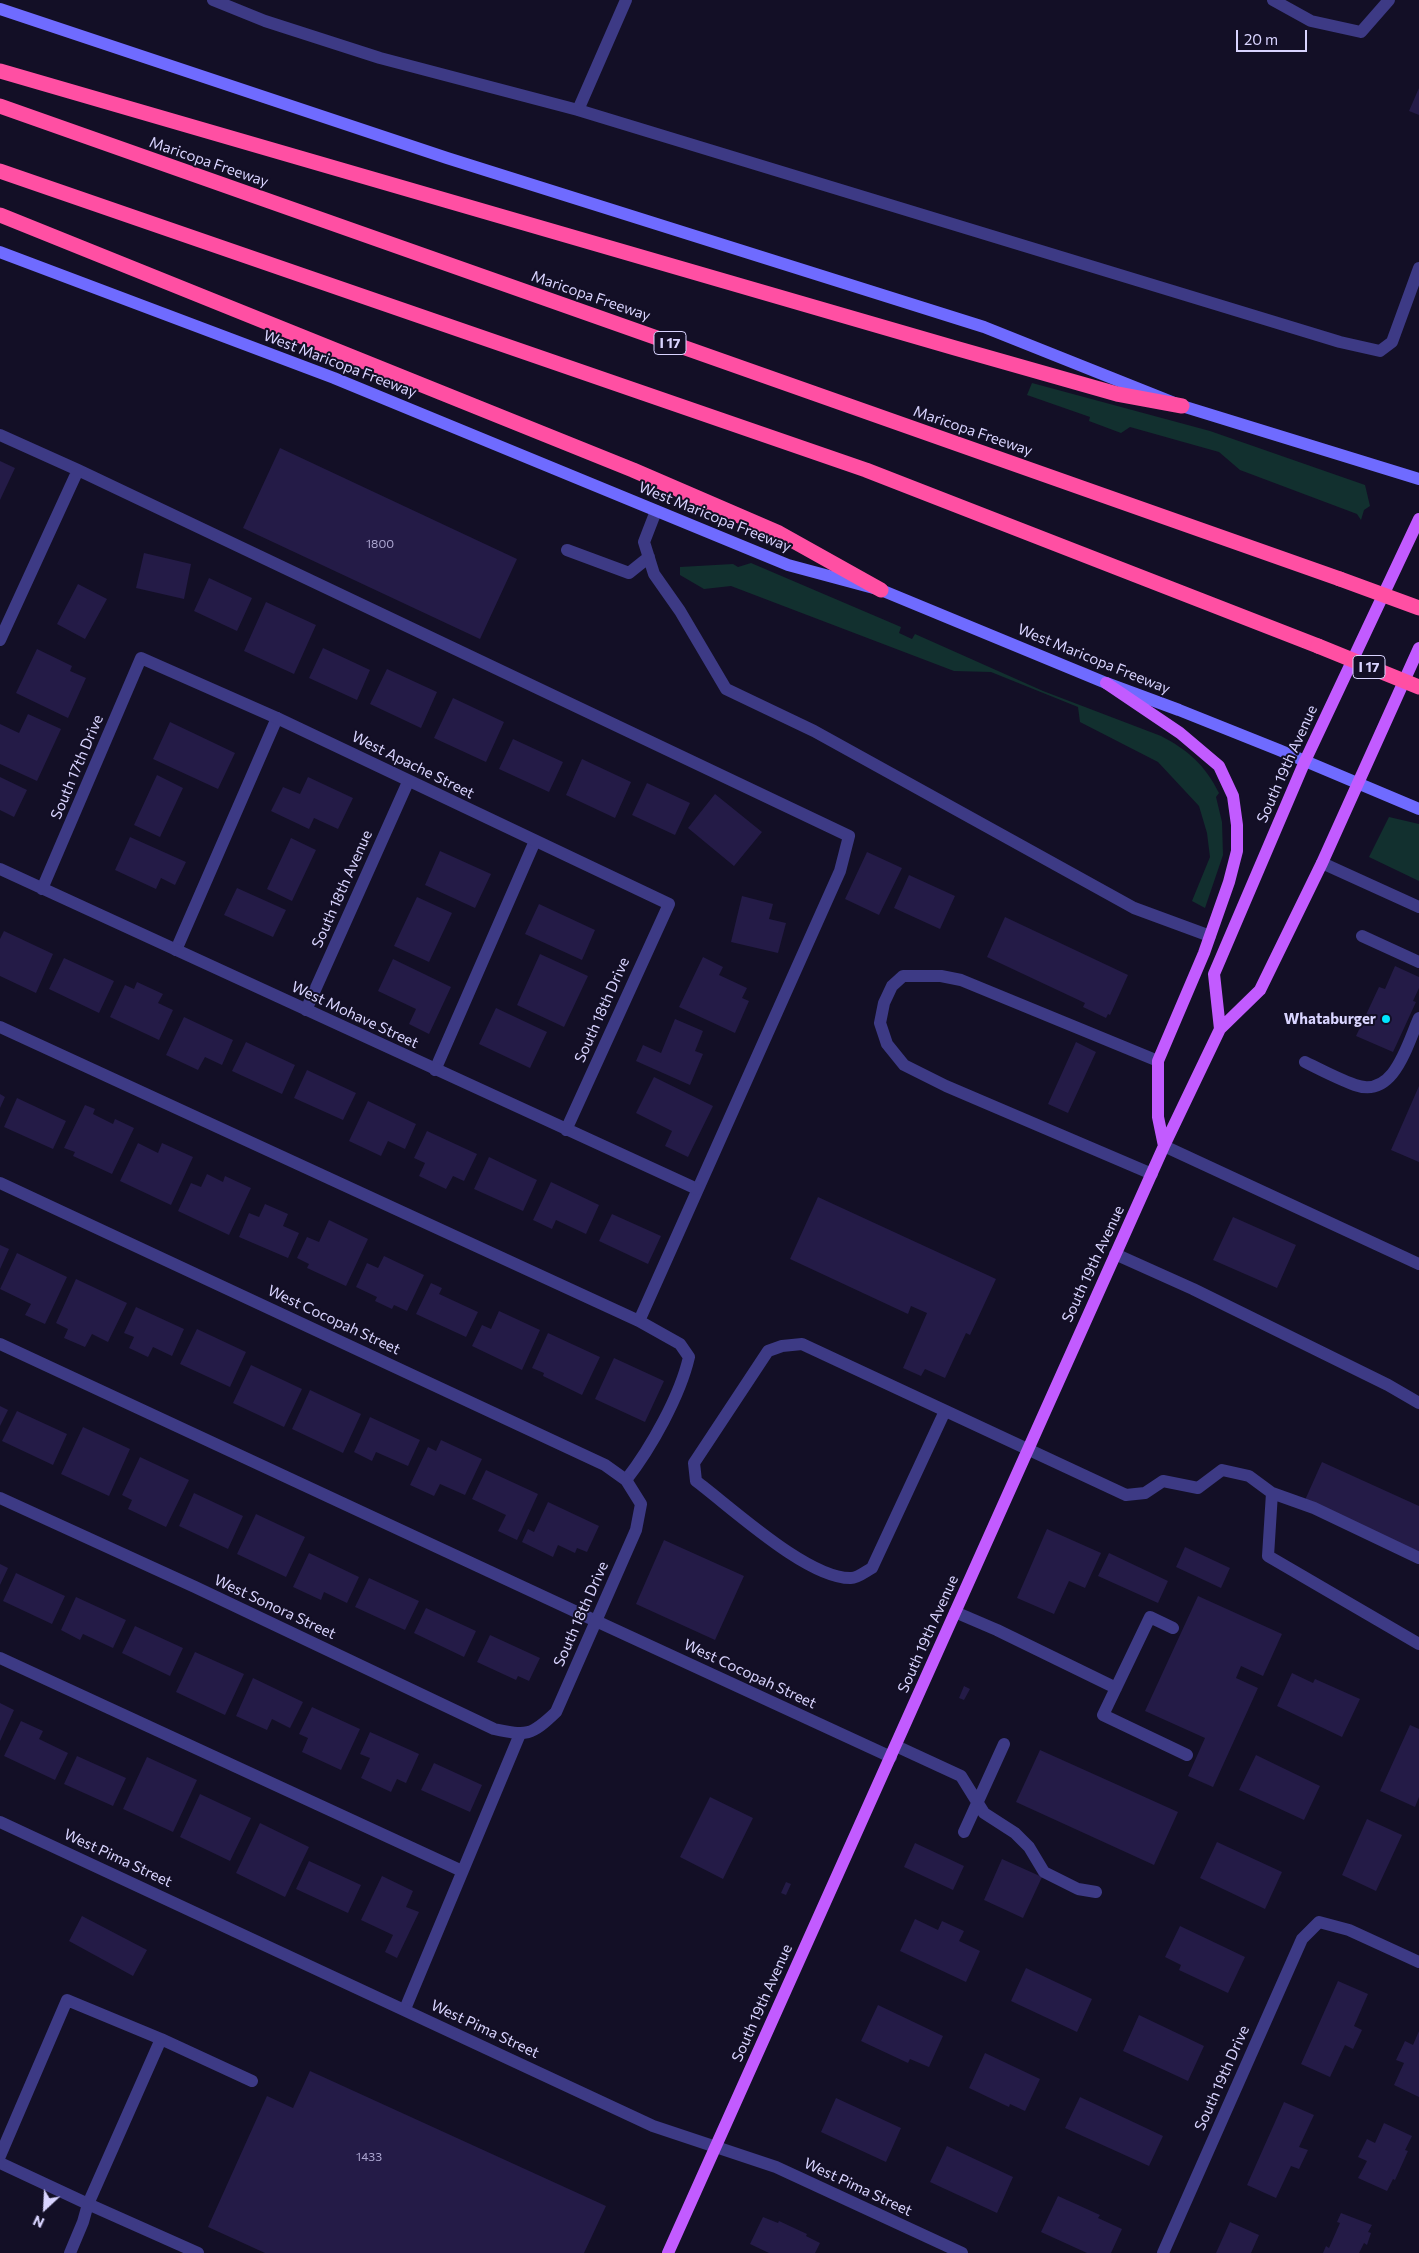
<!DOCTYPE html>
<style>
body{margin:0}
#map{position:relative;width:1419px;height:2253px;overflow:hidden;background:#130f26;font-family:Commissioner,sans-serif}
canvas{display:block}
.north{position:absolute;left:20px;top:2183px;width:50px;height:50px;-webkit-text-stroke:4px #130f26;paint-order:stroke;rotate:205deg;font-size:14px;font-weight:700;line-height:20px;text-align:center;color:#d9d4ff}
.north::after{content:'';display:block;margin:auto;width:18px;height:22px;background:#d9d4ff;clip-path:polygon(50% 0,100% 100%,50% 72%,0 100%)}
.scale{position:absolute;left:1236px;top:30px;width:71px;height:22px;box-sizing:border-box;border:2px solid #d9d4ff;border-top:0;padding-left:6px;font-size:15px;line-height:18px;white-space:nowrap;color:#d9d4ff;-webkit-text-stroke:4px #130f26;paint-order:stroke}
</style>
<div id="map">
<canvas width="1419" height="2253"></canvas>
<div class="north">N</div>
<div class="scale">20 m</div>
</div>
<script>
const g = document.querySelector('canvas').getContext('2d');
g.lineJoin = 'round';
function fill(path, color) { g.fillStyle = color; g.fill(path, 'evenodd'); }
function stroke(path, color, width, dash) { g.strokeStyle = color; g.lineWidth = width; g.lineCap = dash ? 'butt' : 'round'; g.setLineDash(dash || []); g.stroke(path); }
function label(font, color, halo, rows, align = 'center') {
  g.font = font + ' Commissioner,sans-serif'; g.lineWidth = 4; g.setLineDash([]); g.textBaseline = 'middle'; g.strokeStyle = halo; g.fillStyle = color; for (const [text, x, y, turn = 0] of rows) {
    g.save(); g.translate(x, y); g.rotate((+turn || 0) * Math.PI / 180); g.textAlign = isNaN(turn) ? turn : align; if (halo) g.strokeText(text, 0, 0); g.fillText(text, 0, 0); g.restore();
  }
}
const green = new Path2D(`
 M 1032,383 L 1210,431 L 1365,485 L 1370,506 L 1364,510 L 1361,520 L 1357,514 L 1240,470 L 1219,452 L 1130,427 L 1121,433 L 1089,421 L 1090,417 L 1027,395 Z
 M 751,563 L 901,627 L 899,633 L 912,639 L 915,634 L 1043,691 L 1161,736 C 1188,750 1205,765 1219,793 L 1216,797 L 1222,822 L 1223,855 L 1205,908 L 1192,901 L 1210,857 L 1207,833 L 1199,806 L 1158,762 L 1080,722 L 1078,707 L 991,672 L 954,671 L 731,586 L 704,589 L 680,575 L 680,567 L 733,564 L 738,567 Z
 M 1389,817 L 1419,824 L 1419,881 L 1369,857 Z`);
const building = new Path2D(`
 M 1419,88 L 1419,115 L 1409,111 Z
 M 280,448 L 517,559 L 480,639 L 243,528 Z
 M 0,461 L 15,468 L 0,500 Z
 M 144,553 L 191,564 L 184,599 L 136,588 Z
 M 209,578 L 252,598 L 237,631 L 194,611 Z
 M 78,584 L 107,599 L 85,639 L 57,624 Z
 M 266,602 L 316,625 L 294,674 L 244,651 Z
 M 323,648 L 370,670 L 357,700 L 309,678 Z
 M 37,649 L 72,666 L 70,671 L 86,678 L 68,718 L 16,693 Z
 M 387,669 L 437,692 L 421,728 L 370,704 Z
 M 453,698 L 504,722 L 486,762 L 434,738 Z
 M 28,714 L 61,729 L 37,781 L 0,764 L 0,724 L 19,733 Z
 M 170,722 L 235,753 L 218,789 L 153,759 Z
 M 513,739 L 563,762 L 549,792 L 499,769 Z
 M 582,759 L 631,782 L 615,818 L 566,795 Z
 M 157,775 L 183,788 L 160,837 L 134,825 Z
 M 0,777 L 27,790 L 14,817 L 0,810 Z
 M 308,777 L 353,798 L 338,829 L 314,818 L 309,829 L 271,811 L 283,787 L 300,794 Z
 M 647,783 L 690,803 L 675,835 L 632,815 Z
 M 715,794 L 762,832 L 734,866 L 688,828 Z
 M 130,837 L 186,862 L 175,885 L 161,878 L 156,889 L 115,870 Z
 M 291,838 L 316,850 L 292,901 L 267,889 Z
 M 440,851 L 491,874 L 475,908 L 425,885 Z
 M 867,852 L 902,868 L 879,915 L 845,899 Z
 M 909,875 L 955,896 L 940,929 L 894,908 Z
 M 237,888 L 286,910 L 273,937 L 224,915 Z
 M 742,896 L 773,904 L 769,919 L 786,923 L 778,953 L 731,942 Z
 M 417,897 L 452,913 L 429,962 L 394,946 Z
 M 539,904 L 595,930 L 582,960 L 525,934 Z
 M 1005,917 L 1128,975 L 1110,1015 L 1108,1014 L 1106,1018 L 1083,1007 L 1085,1003 L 987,957 Z
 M 4,931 L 53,954 L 36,993 L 0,976 L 0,939 Z
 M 540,954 L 588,976 L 564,1027 L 517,1005 Z
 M 703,957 L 723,967 L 719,975 L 747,988 L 742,998 L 749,1001 L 735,1033 L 679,1007 Z
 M 64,958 L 114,981 L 99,1013 L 49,989 Z
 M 393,959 L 451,987 L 429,1034 L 409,1024 L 416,1009 L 378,991 Z
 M 1395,966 L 1419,977 L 1419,988 L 1413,1001 L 1416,1002 L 1393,1052 L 1356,1036 L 1379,987 L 1385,989 Z
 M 137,982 L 163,994 L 158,1003 L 173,1010 L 159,1040 L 110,1017 L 125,985 L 134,989 Z
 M 496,1008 L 547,1032 L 530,1068 L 479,1044 Z
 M 184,1017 L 233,1040 L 222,1065 L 205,1057 L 198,1070 L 166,1055 Z
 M 675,1019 L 703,1031 L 695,1051 L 703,1054 L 690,1085 L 636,1061 L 643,1045 L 661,1053 Z
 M 246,1042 L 295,1065 L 282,1094 L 232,1071 Z
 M 1076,1042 L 1096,1052 L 1068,1113 L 1048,1104 Z
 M 307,1070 L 356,1093 L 343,1120 L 294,1098 Z
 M 654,1077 L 713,1106 L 688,1157 L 665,1146 L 672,1131 L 636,1113 Z
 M 1419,1086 L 1419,1162 L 1391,1150 Z
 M 0,1094 L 5,1097 L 0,1108 Z
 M 17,1098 L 66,1121 L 53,1149 L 4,1127 Z
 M 368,1101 L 416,1124 L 405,1149 L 388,1141 L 381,1156 L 349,1141 Z
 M 85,1105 L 95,1109 L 93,1114 L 113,1124 L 115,1119 L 134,1128 L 112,1174 L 73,1156 L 75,1152 L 64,1148 Z
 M 427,1131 L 477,1154 L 464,1181 L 453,1176 L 446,1189 L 419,1176 L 425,1163 L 414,1158 Z
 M 138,1143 L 158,1153 L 162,1143 L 193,1157 L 171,1205 L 120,1181 Z
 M 489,1157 L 537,1180 L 523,1211 L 474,1189 Z
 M 207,1174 L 223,1182 L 225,1176 L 251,1188 L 229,1235 L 178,1211 L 191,1183 L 201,1187 Z
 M 551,1182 L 599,1205 L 586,1234 L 556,1220 L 552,1229 L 533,1220 Z
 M 818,1197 L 996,1279 L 970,1335 L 966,1333 L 945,1378 L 925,1369 L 921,1376 L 903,1368 L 927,1313 L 911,1306 L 908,1314 L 790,1259 Z
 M 265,1204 L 288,1214 L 283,1226 L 299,1233 L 288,1258 L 239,1237 L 249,1213 L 259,1217 Z
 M 612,1214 L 661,1236 L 648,1264 L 599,1241 Z
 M 1233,1217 L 1296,1245 L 1277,1288 L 1213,1260 Z
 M 329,1220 L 368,1239 L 346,1286 L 307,1268 L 309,1264 L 297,1258 L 307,1237 L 319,1242 Z
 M 0,1245 L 9,1249 L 0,1269 Z
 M 17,1253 L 67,1277 L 45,1324 L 25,1315 L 31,1304 L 0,1289 Z
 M 384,1256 L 424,1275 L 407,1311 L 394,1305 L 392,1309 L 375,1301 L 377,1297 L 356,1287 L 367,1263 L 378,1268 Z
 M 76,1279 L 127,1303 L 108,1342 L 92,1334 L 85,1347 L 64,1338 L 68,1329 L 56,1323 Z
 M 431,1283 L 442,1288 L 439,1294 L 478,1312 L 466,1337 L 416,1314 Z
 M 136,1307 L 184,1329 L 172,1356 L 153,1347 L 148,1357 L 129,1348 L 134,1337 L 124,1333 Z
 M 499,1311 L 540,1330 L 522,1370 L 472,1346 L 482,1325 L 491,1329 Z
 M 197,1329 L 246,1352 L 230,1387 L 180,1364 Z
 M 548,1333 L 600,1357 L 582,1395 L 543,1376 L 544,1373 L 532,1368 Z
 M 614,1358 L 664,1381 L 645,1422 L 595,1399 Z
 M 251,1365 L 302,1389 L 284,1427 L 233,1403 Z
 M 310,1390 L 361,1414 L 343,1453 L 292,1429 Z
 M 0,1406 L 8,1410 L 0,1426 Z
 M 17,1411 L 67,1434 L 53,1465 L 2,1441 Z
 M 370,1417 L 420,1440 L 408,1466 L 376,1452 L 372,1461 L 354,1452 Z
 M 83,1427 L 130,1449 L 109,1496 L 61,1474 Z
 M 441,1440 L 482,1459 L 465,1495 L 440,1484 L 434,1496 L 410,1485 L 428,1447 L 436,1451 Z
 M 140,1457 L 189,1480 L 166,1527 L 128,1509 L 132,1500 L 122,1495 Z
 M 1322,1462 L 1419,1506 L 1419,1552 L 1305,1500 Z
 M 486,1470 L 538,1494 L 517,1540 L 498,1531 L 506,1515 L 472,1499 Z
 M 194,1493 L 243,1516 L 228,1549 L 179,1526 Z
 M 548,1502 L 599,1526 L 587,1552 L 577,1548 L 575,1553 L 558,1545 L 553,1557 L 522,1542 L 528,1529 L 534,1532 Z
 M 256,1514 L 305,1537 L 286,1577 L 237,1554 Z
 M 1047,1529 L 1101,1553 L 1085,1588 L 1069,1581 L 1054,1614 L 1017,1598 Z
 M 664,1540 L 744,1576 L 715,1640 L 636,1604 Z
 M 1185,1547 L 1230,1568 L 1221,1588 L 1176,1567 Z
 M 309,1553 L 359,1577 L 347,1603 L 324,1592 L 321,1600 L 293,1587 Z
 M 1109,1553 L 1168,1581 L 1158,1603 L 1098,1576 Z
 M 0,1564 L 8,1568 L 0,1585 Z
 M 16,1573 L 65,1596 L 52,1624 L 3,1601 Z
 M 369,1578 L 419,1601 L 405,1630 L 355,1607 Z
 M 1198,1596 L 1282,1634 L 1263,1676 L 1241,1666 L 1236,1678 L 1258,1688 L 1213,1787 L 1188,1776 L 1205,1738 L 1145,1711 Z
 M 76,1597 L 126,1620 L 113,1648 L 83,1634 L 80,1640 L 61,1630 Z
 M 426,1608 L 476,1631 L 464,1657 L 414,1633 Z
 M 135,1626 L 183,1648 L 170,1676 L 122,1653 Z
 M 490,1635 L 540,1658 L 529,1681 L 518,1676 L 516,1680 L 477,1662 Z
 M 195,1652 L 244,1674 L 225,1715 L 176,1692 Z
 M 1292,1673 L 1313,1683 L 1315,1679 L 1360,1699 L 1342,1737 L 1277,1706 Z
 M 253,1678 L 303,1702 L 290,1728 L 272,1719 L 267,1730 L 236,1716 Z
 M 964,1686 L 970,1689 L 964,1700 L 959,1698 Z
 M 0,1703 L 14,1710 L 0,1741 Z
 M 312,1707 L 360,1729 L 341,1770 L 302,1752 L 308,1738 L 299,1734 Z
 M 21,1721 L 43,1731 L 39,1739 L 68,1753 L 55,1780 L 4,1756 Z
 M 1410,1725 L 1419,1729 L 1419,1797 L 1415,1807 L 1380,1791 Z
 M 370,1732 L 419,1754 L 406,1783 L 397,1779 L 391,1792 L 361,1778 L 370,1758 L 360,1754 Z
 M 1040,1750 L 1178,1812 L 1154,1865 L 1016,1802 Z
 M 1256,1755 L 1320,1786 L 1304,1820 L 1239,1790 Z
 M 77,1756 L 126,1778 L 113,1806 L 64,1784 Z
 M 147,1757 L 197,1780 L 173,1832 L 123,1809 Z
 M 434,1763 L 482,1785 L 470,1812 L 421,1790 Z
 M 200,1794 L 251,1818 L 230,1861 L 180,1837 Z
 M 710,1797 L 753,1818 L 723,1879 L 680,1857 Z
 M 1367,1819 L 1402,1835 L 1376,1891 L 1342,1875 Z
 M 260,1823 L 309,1847 L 285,1897 L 236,1873 Z
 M 1217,1842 L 1282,1872 L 1265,1909 L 1200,1878 Z
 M 915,1843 L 964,1866 L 953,1890 L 904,1867 Z
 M 1002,1859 L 1042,1877 L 1023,1918 L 984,1900 Z
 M 309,1861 L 361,1885 L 348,1913 L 296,1889 Z
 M 382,1876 L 413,1891 L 406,1907 L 419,1912 L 397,1958 L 385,1952 L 393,1935 L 361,1920 Z
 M 786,1882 L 791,1884 L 786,1895 L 781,1893 Z
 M 82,1916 L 147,1950 L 133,1976 L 69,1941 Z
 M 915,1919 L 938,1930 L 942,1921 L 964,1931 L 959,1941 L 980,1951 L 966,1982 L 900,1951 Z
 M 1180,1926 L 1245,1957 L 1228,1993 L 1179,1970 L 1181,1965 L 1165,1957 Z
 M 1026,1968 L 1092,1999 L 1077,2032 L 1011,2001 Z
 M 1338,1981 L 1368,1994 L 1354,2026 L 1362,2030 L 1353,2049 L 1345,2045 L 1330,2077 L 1301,2064 Z
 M 878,2005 L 943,2036 L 929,2067 L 910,2059 L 908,2063 L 861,2041 Z
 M 1139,2015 L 1204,2046 L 1188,2081 L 1123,2051 Z
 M 1419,2031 L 1419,2097 L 1394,2085 L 1404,2063 L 1396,2060 L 1405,2041 L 1413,2045 Z
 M 985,2053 L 1040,2079 L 1025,2111 L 1010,2104 L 1009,2107 L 969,2088 Z
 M 310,2071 L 606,2206 L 584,2253 L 265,2253 L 208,2227 L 267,2096 L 293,2108 Z
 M 1080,2097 L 1163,2136 L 1149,2166 L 1065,2128 Z
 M 836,2098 L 901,2128 L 886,2162 L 821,2132 Z
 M 1284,2102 L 1314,2115 L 1299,2147 L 1308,2150 L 1299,2169 L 1291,2166 L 1276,2198 L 1247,2185 Z
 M 1384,2123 L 1412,2136 L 1405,2150 L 1408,2151 L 1395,2180 L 1393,2179 L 1387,2191 L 1358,2178 L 1367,2161 L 1358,2157 L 1367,2139 L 1375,2143 Z
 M 947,2146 L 1013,2177 L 997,2213 L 930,2182 Z
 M 1058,2196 L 1100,2215 L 1098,2218 L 1122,2229 L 1111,2253 L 1087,2253 L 1041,2232 Z
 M 1341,2213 L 1372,2225 L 1368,2232 L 1371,2233 L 1367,2245 L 1364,2243 L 1359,2253 L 1323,2253 L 1326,2246 L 1329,2248 L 1340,2223 L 1337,2222 Z
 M 763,2217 L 778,2223 L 779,2221 L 807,2234 L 806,2236 L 820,2243 L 815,2253 L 769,2253 L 750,2244 Z
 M 1230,2222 L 1259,2235 L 1251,2253 L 1216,2253 Z`);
const lane = new Path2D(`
 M 213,0 L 265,21 L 380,58 L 578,110 L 1340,342 L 1380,351 L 1392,342 L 1419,268
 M 1273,0 L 1311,21 L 1361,32 L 1389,0
 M 578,110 L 626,0
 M 0,435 L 78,470 L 849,836 L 840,871 L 639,1321
 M 656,511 L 644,542 L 654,574 L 680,611 L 726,689 L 814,731 L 1134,908 L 1210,936
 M 567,550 L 629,573 L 649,557
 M 0,640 L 78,470
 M 1362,936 L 1419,962
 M 176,950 L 277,718
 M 0,1027 L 639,1321 L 680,1344 L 689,1357 C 680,1396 651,1448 626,1480
 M 1305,1062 C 1321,1070 1338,1079 1355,1085 C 1394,1099 1407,1045 1419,1018
 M 435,1070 L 535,841
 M 1164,1146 L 1419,1264
 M 1152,1174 L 946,1086 L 904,1065 L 887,1044 L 880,1023 L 884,1003 L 892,986 L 903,976 L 941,976 L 961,980 L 1158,1061
 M 1115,1254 L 1193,1289 L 1388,1385 L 1419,1403
 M 0,1344 L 596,1621
 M 945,1411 L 872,1568 C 866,1571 858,1578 851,1578 C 808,1579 732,1508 696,1481 L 694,1463 L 768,1351 L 782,1346 L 802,1344 L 1126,1495 L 1145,1493 L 1163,1481 L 1198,1488 L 1222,1470 L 1249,1476 L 1272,1493 L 1314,1508 L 1419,1558
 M 1272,1493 L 1268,1556 L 1419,1644
 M 955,1612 L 997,1630 L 1116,1688
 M 1173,1628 L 1150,1617 L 1103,1715 L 1187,1755
 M 0,1658 L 462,1871
 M 896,1746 L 961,1776 L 984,1813 L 1015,1833 L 1029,1847 L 1044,1872 L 1078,1889 L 1096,1892
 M 964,1832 L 1004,1744
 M 405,2009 L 520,1734
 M 0,2156 L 67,2000 L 161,2039 L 252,2081
 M 0,2163 L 88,2204 L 161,2039
 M 70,2253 L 83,2222 L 88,2204 L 198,2253`);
const street = new Path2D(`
 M 1322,863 L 1419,907
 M 0,869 L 697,1189
 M 42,889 L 141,658 L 277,718 L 669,904 L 566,1130
 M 306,1010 L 408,782
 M 0,1183 L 605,1465 L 626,1480 L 641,1504 L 636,1530 L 556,1712 C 531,1736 527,1736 494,1729 L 195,1587 L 0,1498
 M 596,1621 L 891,1757
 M 0,1822 L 653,2126 L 776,2167 L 962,2253
 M 1163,2253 L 1302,1939 L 1319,1922 L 1349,1930 L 1419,1962`);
const secondary = new Path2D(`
 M 0,9 L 447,158 L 984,327 L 1182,406 L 1419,479
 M 0,252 L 334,378 L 788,565 L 881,590 L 1106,683 L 1179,710 L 1279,750 L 1419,809`);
const primary = new Path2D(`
 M 1106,683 L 1180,733 L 1219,766 L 1233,796 L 1237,825 L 1237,851 L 1229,882 L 1204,953 L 1158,1061 L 1158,1117 L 1164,1146
 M 1220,1029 L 1214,974 L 1305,761 L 1419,519
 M 668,2253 L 1164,1146 L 1220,1029 L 1260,990 L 1322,863 L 1419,648`);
const highway = new Path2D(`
 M 0,71 L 955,348 L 1117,394 L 1182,406
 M 0,106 L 1340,579
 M 0,171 L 866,470 L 1318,646
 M 0,215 L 633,470 L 779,533 L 881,590`);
const highwayBridge = new Path2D(`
 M 1340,579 L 1419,608
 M 1318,646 L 1419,687`);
const markers = [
 [1386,1019,5,"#00e5ff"]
];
const numberNames = [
 ["1800",380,544],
 ["1433",369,2157]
];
const shields = [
 [670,343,32],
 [1369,667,32]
];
const shieldNames = [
 ["I 17",670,343],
 ["I 17",1369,667]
];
const streetNames = [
 ["Maricopa Freeway",209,162,19],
 ["Maricopa Freeway",591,296,19],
 ["West Maricopa Freeway",340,364,21],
 ["Maricopa Freeway",973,431,19],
 ["West Maricopa Freeway",715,517,22],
 ["West Maricopa Freeway",1094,659,22],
 ["South 19th Avenue",1287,764,-66],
 ["West Apache Street",413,765,26],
 ["South 17th Drive",77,767,-67],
 ["South 18th Avenue",342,889,-66],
 ["South 18th Drive",602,1010,-66],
 ["West Mohave Street",355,1015,25],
 ["South 19th Avenue",1093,1264,-65],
 ["West Cocopah Street",334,1320,25],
 ["West Sonora Street",275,1607,25],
 ["South 18th Drive",581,1614,-66],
 ["South 19th Avenue",928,1634,-66],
 ["West Cocopah Street",750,1674,25],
 ["West Pima Street",118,1858,25],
 ["South 19th Avenue",762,2003,-66],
 ["West Pima Street",485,2029,25],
 ["South 19th Drive",1222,2078,-66],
 ["West Pima Street",858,2187,25]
];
const poiNames = [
 ["Whataburger",1376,1019]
];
fill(green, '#12302f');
fill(building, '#241b47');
stroke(lane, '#3d3a85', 12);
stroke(street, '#3d3a85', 12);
stroke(secondary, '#6f6bff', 12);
stroke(primary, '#c25bff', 12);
stroke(highway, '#ff4fa3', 15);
stroke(highwayBridge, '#ff4fa3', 15);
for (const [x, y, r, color] of markers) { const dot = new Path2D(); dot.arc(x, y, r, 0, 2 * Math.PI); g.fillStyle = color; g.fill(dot); stroke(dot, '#130f26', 2); }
label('12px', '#aca6d1', null, numberNames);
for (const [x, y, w] of shields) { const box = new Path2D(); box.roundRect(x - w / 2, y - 11.5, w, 23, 4); g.fillStyle = '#130f26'; g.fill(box); stroke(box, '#d9d4ff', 1); }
label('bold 14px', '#d9d4ff', null, shieldNames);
label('15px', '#d9d4ff', '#130f26', streetNames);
label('bold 15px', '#d9d4ff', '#130f26', poiNames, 'right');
</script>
